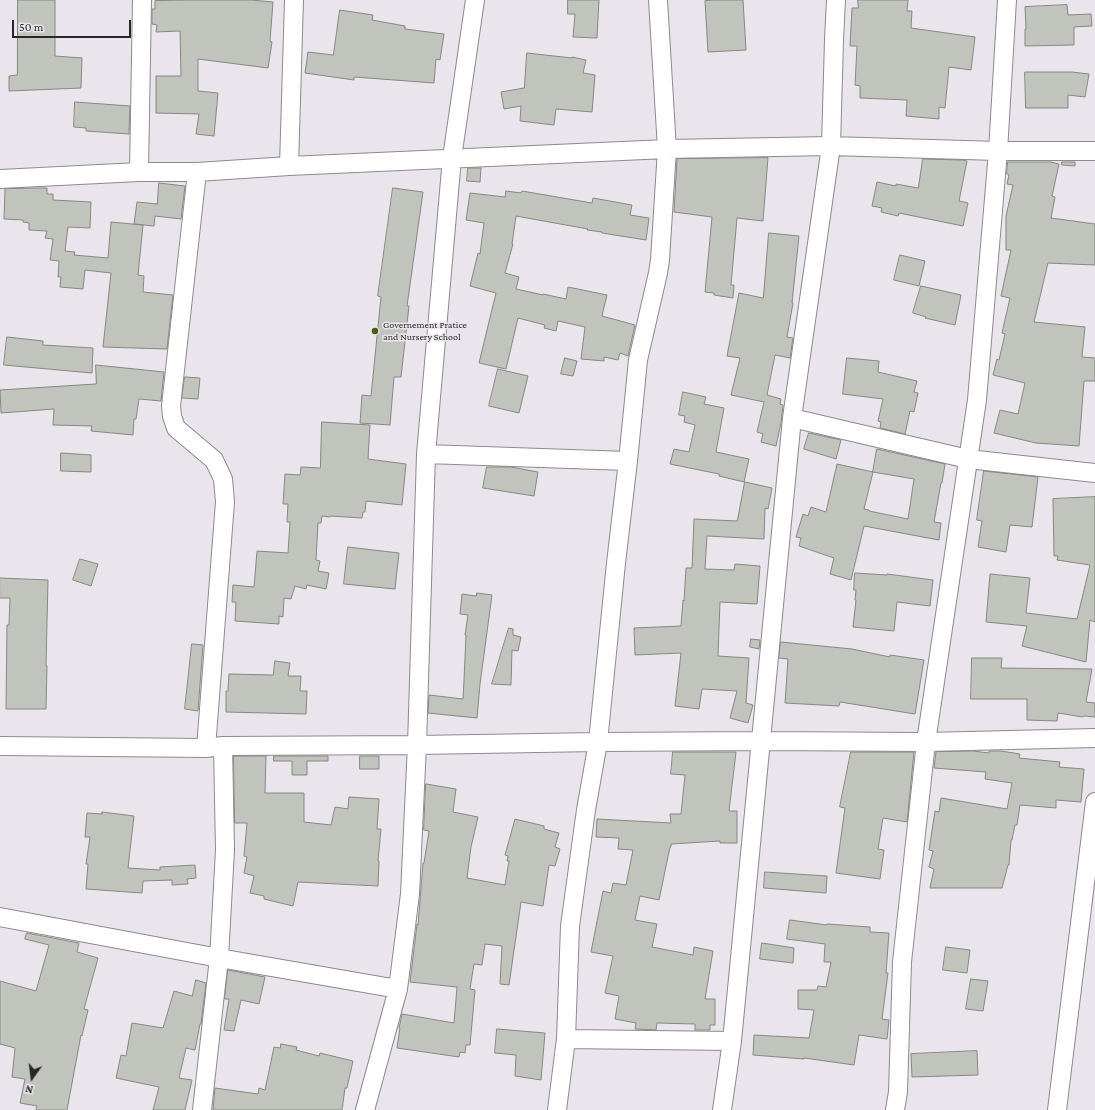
<!DOCTYPE html>
<style>
body{margin:0}
#map{position:relative;width:1095px;height:1110px;overflow:hidden;background:#eae5ec;font-family:"Crimson Pro",serif}
canvas{display:block}
.north{position:absolute;left:12px;top:1058px;width:40px;height:40px;-webkit-text-stroke:3px #eae5ec;paint-order:stroke;rotate:194deg;font-size:11px;font-weight:700;line-height:16px;text-align:center;color:#282629}
.north::after{content:'';display:block;margin:auto;width:14px;height:18px;background:#282629;clip-path:polygon(50% 0,100% 100%,50% 72%,0 100%)}
.scale{position:absolute;left:12px;top:20px;width:119px;height:18px;box-sizing:border-box;border:2px solid #282629;border-top:0;padding-left:5px;font-size:12px;line-height:14px;white-space:nowrap;color:#282629;-webkit-text-stroke:3px #eae5ec;paint-order:stroke}
</style>
<div id="map">
<canvas width="1095" height="1110"></canvas>
<div class="north">N</div>
<div class="scale">50 m</div>
</div>
<script>
const g = document.querySelector('canvas').getContext('2d');
g.lineJoin = 'round';
function fill(path, color) { g.fillStyle = color; g.fill(path, 'evenodd'); }
function stroke(path, color, width, dash) { g.strokeStyle = color; g.lineWidth = width; g.lineCap = dash ? 'butt' : 'round'; g.setLineDash(dash || []); g.stroke(path); }
function label(font, color, halo, rows, align = 'center') {
  g.font = font + ' "Crimson Pro",serif'; g.lineWidth = 3; g.setLineDash([]); g.textBaseline = 'middle'; g.strokeStyle = halo; g.fillStyle = color; for (const [text, x, y, turn = 0] of rows) {
    g.save(); g.translate(x, y); g.rotate((+turn || 0) * Math.PI / 180); g.textAlign = isNaN(turn) ? turn : align; if (halo) g.strokeText(text, 0, 0); g.fillText(text, 0, 0); g.restore();
  }
}
const building = new Path2D(`
 M 18,0 L 55,0 L 55,56 L 82,58 L 81,88 L 9,91 L 9,76 L 17,75 Z
 M 191,0 L 251,0 L 273,2 L 270,41 L 272,42 L 268,68 L 198,59 L 198,91 L 218,93 L 214,136 L 196,134 L 199,114 L 156,113 L 156,76 L 181,76 L 180,31 L 156,32 L 157,25 L 152,24 L 152,9 L 155,9 L 155,1 Z
 M 568,0 L 599,0 L 597,38 L 573,37 L 575,14 L 568,14 Z
 M 715,0 L 743,0 L 746,50 L 708,52 L 705,1 Z
 M 858,0 L 908,0 L 907,11 L 912,11 L 911,28 L 975,37 L 971,70 L 949,67 L 945,108 L 939,107 L 939,119 L 906,116 L 907,100 L 860,98 L 860,86 L 855,85 L 857,46 L 850,46 L 852,8 L 858,8 Z
 M 1067,5 L 1068,15 L 1091,14 L 1092,26 L 1074,27 L 1074,45 L 1025,46 L 1025,29 L 1026,29 L 1025,7 Z
 M 340,10 L 373,15 L 372,20 L 405,26 L 405,29 L 444,34 L 440,60 L 436,59 L 434,83 L 354,77 L 354,80 L 305,73 L 308,52 L 333,55 Z
 M 527,53 L 572,58 L 572,57 L 586,60 L 583,73 L 595,75 L 592,112 L 556,109 L 554,125 L 520,121 L 521,106 L 504,109 L 501,92 L 524,88 Z
 M 1025,72 L 1072,72 L 1089,74 L 1085,97 L 1068,95 L 1068,108 L 1026,108 Z
 M 75,102 L 130,106 L 129,134 L 86,131 L 86,128 L 74,127 Z
 M 768,158 L 763,221 L 737,218 L 731,285 L 734,285 L 733,298 L 714,295 L 714,293 L 705,292 L 712,217 L 674,212 L 677,159 Z
 M 923,159 L 962,160 L 967,161 L 959,201 L 968,203 L 963,226 L 899,213 L 898,216 L 881,212 L 882,208 L 872,206 L 877,182 L 896,186 L 896,184 L 918,188 Z
 M 1008,162 L 1051,162 L 1059,164 L 1052,196 L 1055,197 L 1051,218 L 1095,224 L 1095,265 L 1048,263 L 1034,322 L 1085,327 L 1082,357 L 1095,358 L 1095,381 L 1084,381 L 1079,446 L 1036,443 L 994,433 L 1000,410 L 1018,414 L 1025,383 L 993,375 L 997,359 L 999,360 L 1005,334 L 1002,333 L 1010,298 L 1001,296 L 1011,250 L 1006,250 L 1006,216 L 1013,185 L 1007,184 L 1009,175 L 1007,174 Z
 M 1062,162 L 1075,162 L 1075,166 L 1062,165 Z
 M 468,168 L 481,168 L 480,182 L 467,181 Z
 M 159,183 L 185,186 L 181,219 L 155,216 L 154,226 L 134,224 L 137,202 L 157,204 Z
 M 37,188 L 47,188 L 47,194 L 53,194 L 53,200 L 91,202 L 90,228 L 68,227 L 65,251 L 75,252 L 74,255 L 108,258 L 111,222 L 143,225 L 138,275 L 144,276 L 143,292 L 173,295 L 167,349 L 103,347 L 111,273 L 85,270 L 83,289 L 60,287 L 61,277 L 58,277 L 59,261 L 50,260 L 53,239 L 45,238 L 47,231 L 29,230 L 29,223 L 23,222 L 23,220 L 4,219 L 5,189 Z
 M 393,188 L 423,192 L 407,306 L 409,306 L 401,377 L 394,377 L 390,425 L 360,423 L 362,395 L 371,396 L 381,297 L 378,296 Z
 M 506,191 L 521,193 L 522,191 L 592,203 L 593,198 L 632,205 L 630,215 L 649,218 L 646,240 L 602,233 L 602,232 L 587,230 L 588,229 L 516,216 L 512,244 L 513,244 L 505,273 L 519,277 L 516,289 L 543,295 L 543,294 L 566,299 L 568,287 L 607,295 L 602,316 L 635,325 L 628,356 L 620,353 L 618,360 L 604,357 L 604,361 L 581,359 L 585,327 L 558,321 L 556,331 L 544,328 L 545,325 L 518,318 L 506,369 L 479,363 L 496,293 L 470,286 L 478,253 L 480,254 L 484,223 L 466,220 L 470,193 L 505,197 Z
 M 769,233 L 799,236 L 792,303 L 793,303 L 787,337 L 793,338 L 790,358 L 775,355 L 767,395 L 781,399 L 780,404 L 783,405 L 781,423 L 776,446 L 761,442 L 763,434 L 757,432 L 764,402 L 731,395 L 740,358 L 727,356 L 739,293 L 763,298 Z
 M 900,255 L 925,261 L 919,286 L 894,280 Z
 M 921,286 L 961,295 L 955,325 L 925,318 L 926,317 L 913,313 Z
 M 7,337 L 43,341 L 43,345 L 93,348 L 92,373 L 4,365 Z
 M 565,358 L 577,361 L 573,376 L 561,374 Z
 M 847,358 L 879,361 L 878,372 L 917,381 L 914,392 L 918,393 L 914,412 L 910,411 L 905,434 L 880,428 L 881,422 L 878,421 L 883,399 L 843,394 Z
 M 96,365 L 164,372 L 161,401 L 139,399 L 136,419 L 134,419 L 133,435 L 91,431 L 92,426 L 53,425 L 54,409 L 1,413 L 0,390 L 96,384 Z
 M 498,369 L 528,376 L 519,413 L 489,406 Z
 M 185,377 L 200,378 L 198,399 L 182,398 Z
 M 683,392 L 706,397 L 704,404 L 724,408 L 716,452 L 749,459 L 744,482 L 719,476 L 719,474 L 670,464 L 674,449 L 689,452 L 695,425 L 684,422 L 685,416 L 679,415 Z
 M 322,422 L 370,425 L 368,459 L 406,464 L 402,505 L 366,501 L 365,512 L 363,512 L 362,518 L 330,516 L 330,517 L 322,516 L 321,523 L 318,523 L 316,560 L 320,561 L 318,571 L 329,573 L 326,589 L 307,585 L 306,589 L 295,586 L 291,599 L 284,598 L 283,617 L 279,616 L 279,624 L 235,621 L 236,602 L 232,602 L 233,585 L 254,587 L 257,551 L 288,553 L 290,522 L 287,522 L 288,504 L 283,504 L 285,474 L 300,475 L 301,467 L 320,468 Z
 M 809,433 L 841,440 L 836,459 L 804,449 Z
 M 877,449 L 945,464 L 942,483 L 941,483 L 934,522 L 941,523 L 939,540 L 864,526 L 851,580 L 830,574 L 834,558 L 799,546 L 801,538 L 796,537 L 803,514 L 808,516 L 811,507 L 826,512 L 837,464 L 873,472 L 864,509 L 869,510 L 869,511 L 908,519 L 914,479 L 873,472 Z
 M 61,453 L 91,455 L 91,472 L 61,471 Z
 M 487,467 L 511,467 L 538,472 L 534,496 L 483,488 Z
 M 984,471 L 1038,477 L 1032,527 L 1010,525 L 1006,552 L 978,547 L 982,521 L 977,520 Z
 M 745,482 L 772,488 L 768,509 L 765,508 L 764,539 L 707,536 L 705,569 L 734,570 L 735,564 L 760,566 L 757,604 L 720,602 L 718,656 L 749,658 L 746,703 L 753,705 L 748,723 L 730,718 L 737,691 L 702,689 L 699,709 L 675,706 L 681,653 L 635,655 L 634,628 L 681,626 L 683,600 L 684,601 L 686,568 L 692,568 L 694,519 L 737,521 Z
 M 1095,497 L 1095,622 L 1090,620 L 1086,662 L 1022,646 L 1027,626 L 986,622 L 990,574 L 1030,578 L 1026,613 L 1077,619 L 1090,565 L 1057,560 L 1058,556 L 1054,556 L 1053,499 Z
 M 348,547 L 399,553 L 395,589 L 344,584 Z
 M 80,559 L 98,564 L 91,586 L 73,580 Z
 M 855,573 L 887,575 L 887,574 L 933,580 L 930,606 L 897,602 L 894,631 L 853,627 L 856,600 L 855,600 L 856,590 L 854,590 Z
 M 0,578 L 48,580 L 46,666 L 47,666 L 46,709 L 6,709 L 7,625 L 9,625 L 10,598 L 0,598 Z
 M 477,593 L 492,595 L 480,684 L 477,718 L 428,713 L 429,695 L 463,699 L 464,680 L 466,635 L 465,635 L 468,615 L 460,614 L 462,594 L 476,596 Z
 M 509,628 L 513,629 L 513,635 L 521,637 L 518,651 L 512,650 L 511,685 L 492,684 Z
 M 751,639 L 760,640 L 759,649 L 750,647 Z
 M 781,642 L 852,649 L 890,657 L 890,655 L 924,660 L 915,714 L 840,702 L 839,706 L 785,703 L 788,659 L 779,658 Z
 M 192,644 L 203,645 L 198,711 L 185,709 Z
 M 972,658 L 1002,658 L 1001,668 L 1092,669 L 1086,702 L 1095,703 L 1095,717 L 1084,716 L 1083,717 L 1058,713 L 1057,721 L 1027,720 L 1027,699 L 971,699 Z
 M 275,661 L 290,663 L 288,676 L 301,676 L 300,691 L 307,691 L 306,714 L 226,712 L 226,691 L 228,691 L 229,674 L 273,675 Z
 M 973,751 L 989,753 L 989,751 L 1001,751 L 1020,754 L 1019,758 L 1060,762 L 1059,767 L 1084,769 L 1081,802 L 1056,800 L 1056,808 L 1020,805 L 1017,825 L 1015,825 L 1012,840 L 1011,840 L 1009,865 L 1008,865 L 1002,888 L 930,888 L 934,869 L 929,867 L 933,851 L 929,850 L 935,811 L 939,812 L 941,798 L 1007,809 L 1012,783 L 985,779 L 986,772 L 934,768 L 936,752 Z
 M 673,752 L 736,752 L 729,811 L 737,811 L 737,843 L 720,843 L 720,841 L 671,844 L 671,847 L 670,847 L 659,900 L 640,896 L 635,920 L 657,924 L 652,947 L 693,955 L 694,947 L 713,951 L 705,999 L 715,999 L 715,1025 L 710,1025 L 710,1030 L 695,1030 L 695,1024 L 657,1023 L 656,1030 L 635,1029 L 636,1023 L 615,1019 L 619,996 L 605,993 L 613,956 L 591,952 L 603,891 L 611,893 L 613,883 L 626,885 L 633,850 L 618,849 L 619,838 L 596,837 L 597,819 L 671,823 L 670,814 L 681,814 L 685,775 L 671,774 Z
 M 851,752 L 914,752 L 907,822 L 883,818 L 878,849 L 884,850 L 880,879 L 836,873 L 845,808 L 840,807 Z
 M 234,756 L 266,756 L 265,793 L 304,793 L 304,822 L 331,825 L 335,807 L 348,809 L 349,797 L 379,799 L 377,829 L 381,829 L 378,861 L 379,861 L 378,886 L 298,882 L 293,906 L 264,899 L 264,896 L 250,893 L 254,876 L 244,873 L 247,857 L 244,856 L 247,823 L 235,823 Z
 M 274,756 L 328,756 L 328,761 L 307,761 L 307,775 L 292,775 L 292,761 L 274,761 Z
 M 360,756 L 379,756 L 379,769 L 360,769 Z
 M 426,784 L 456,789 L 453,812 L 478,817 L 471,847 L 467,878 L 505,885 L 509,861 L 507,861 L 508,856 L 505,855 L 515,819 L 544,826 L 544,829 L 559,833 L 555,847 L 560,849 L 555,866 L 549,865 L 543,906 L 521,902 L 509,985 L 500,984 L 502,946 L 485,944 L 482,965 L 474,964 L 470,989 L 475,990 L 470,1045 L 466,1045 L 465,1053 L 460,1052 L 459,1057 L 397,1048 L 400,1028 L 399,1028 L 402,1014 L 454,1023 L 457,987 L 410,982 L 417,924 L 418,925 L 423,863 L 424,863 L 429,831 L 424,830 Z
 M 102,812 L 134,816 L 128,868 L 160,870 L 160,867 L 195,865 L 196,878 L 187,879 L 188,884 L 172,885 L 172,880 L 143,881 L 142,893 L 86,889 L 88,864 L 86,864 L 90,837 L 85,837 L 87,813 L 102,814 Z
 M 765,872 L 827,876 L 826,893 L 764,888 Z
 M 790,920 L 827,925 L 827,924 L 870,927 L 870,932 L 889,933 L 886,973 L 888,973 L 882,1019 L 889,1020 L 887,1039 L 859,1035 L 854,1065 L 804,1058 L 804,1059 L 753,1055 L 754,1035 L 809,1038 L 814,1010 L 798,1009 L 798,990 L 817,990 L 818,986 L 826,987 L 831,962 L 824,962 L 825,944 L 787,939 Z
 M 27,933 L 79,943 L 77,952 L 98,958 L 84,1009 L 88,1010 L 82,1036 L 81,1035 L 67,1110 L 36,1110 L 37,1106 L 20,1103 L 25,1079 L 12,1077 L 15,1048 L 0,1044 L 0,981 L 36,991 L 49,945 L 25,939 Z
 M 762,943 L 794,948 L 793,963 L 760,959 Z
 M 946,947 L 970,950 L 967,973 L 943,970 Z
 M 228,970 L 265,977 L 259,1004 L 241,1000 L 234,1031 L 224,1030 L 229,999 L 225,999 Z
 M 971,979 L 988,981 L 983,1011 L 966,1009 Z
 M 196,980 L 206,983 L 201,1024 L 200,1024 L 195,1050 L 186,1048 L 179,1078 L 192,1080 L 185,1110 L 153,1110 L 159,1087 L 116,1078 L 121,1055 L 126,1056 L 132,1023 L 163,1028 L 174,991 L 192,996 Z
 M 497,1029 L 545,1033 L 541,1080 L 515,1076 L 516,1055 L 495,1053 Z
 M 281,1044 L 297,1047 L 296,1050 L 319,1056 L 320,1053 L 353,1061 L 347,1088 L 345,1088 L 342,1110 L 213,1110 L 215,1088 L 258,1094 L 259,1088 L 265,1090 L 274,1047 L 280,1048 Z
 M 977,1051 L 978,1075 L 912,1077 L 911,1054 Z`);
const minor = new Path2D(`
 M 289,166 L 294,0
 M 139,172 L 142,0
 M 197,172 L 171,406 L 172,416 L 176,428 L 214,460 L 223,479 L 225,502 L 206,748
 M 0,179 L 139,172 L 197,172 L 289,166 L 667,149 L 831,146 L 998,151 L 1095,151
 M 792,418 L 968,459 L 1095,473
 M 426,454 L 628,461
 M 0,746 L 206,748 L 223,746 L 417,745 L 598,742 L 762,741 L 926,742 L 1095,738
 M 0,917 L 219,958 L 225,850 L 223,746
 M 566,1039 L 732,1041
 M 202,1110 L 219,958 L 398,989
 M 365,1110 L 398,989 L 410,894 L 417,745 L 426,454 L 452,158 L 475,0
 M 557,1110 L 566,1039 L 570,926 L 586,810 L 598,742 L 616,563 L 628,461 L 638,360 L 658,273 L 660,260 L 667,149 L 658,0
 M 722,1110 L 732,1041 L 792,418 L 831,146 L 834,40 L 836,0
 M 895,1110 L 898,1092 L 902,962 L 926,742 L 977,400 L 998,151 L 1007,0
 M 1057,1110 L 1095,802`);
const markers = [
 [375,331,4,"#475f0c"]
];
const poiNames = [
 ["Governement Pratice",383,325],
 ["and Nursery School",383,337]
];
fill(building, '#c0c4bc');
stroke(building, '#858881', 1);
stroke(minor, '#8e8990', 20);
stroke(minor, '#fff', 18);
for (const [x, y, r, color] of markers) { const dot = new Path2D(); dot.arc(x, y, r, 0, 2 * Math.PI); g.fillStyle = color; g.fill(dot); stroke(dot, '#eae5ec', 1.5); }
label('10px', '#282629', '#eae5ec', poiNames, 'left');
</script>
